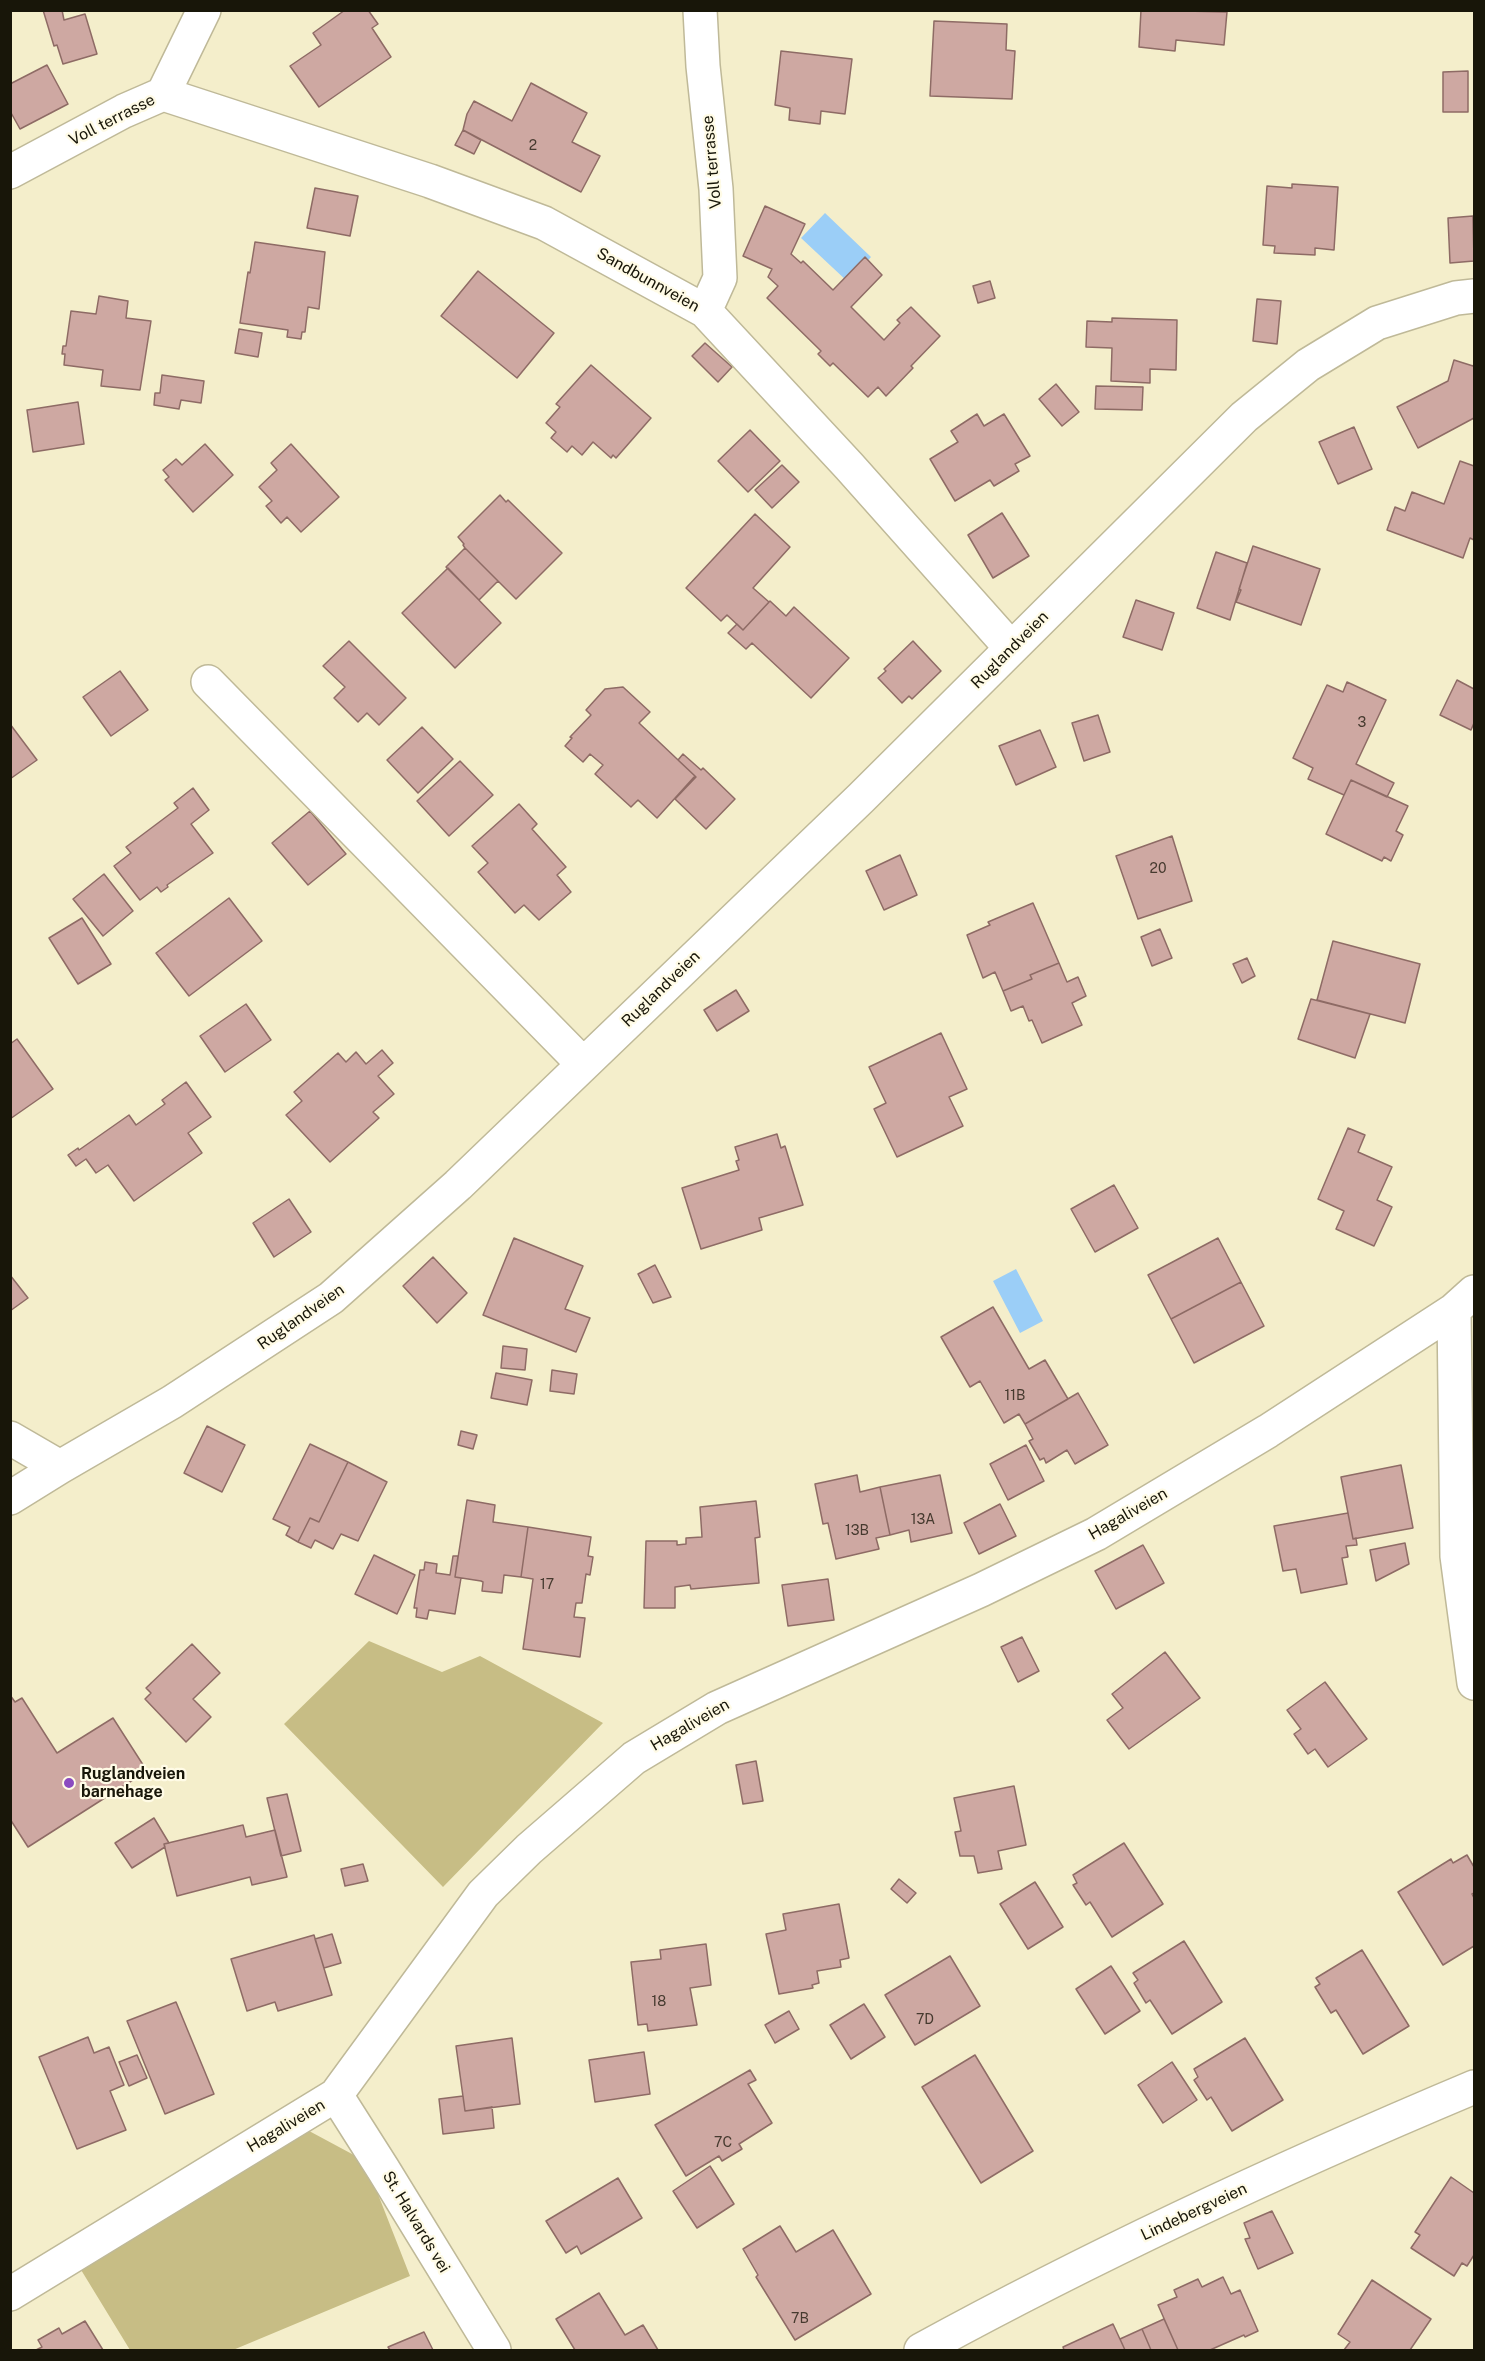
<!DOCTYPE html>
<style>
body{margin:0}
#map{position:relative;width:1485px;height:2361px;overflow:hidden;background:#f4eecb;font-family:"Public Sans",sans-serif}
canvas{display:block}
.frame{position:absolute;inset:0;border:12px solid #181609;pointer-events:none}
</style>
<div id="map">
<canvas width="1485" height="2361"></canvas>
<div class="frame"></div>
</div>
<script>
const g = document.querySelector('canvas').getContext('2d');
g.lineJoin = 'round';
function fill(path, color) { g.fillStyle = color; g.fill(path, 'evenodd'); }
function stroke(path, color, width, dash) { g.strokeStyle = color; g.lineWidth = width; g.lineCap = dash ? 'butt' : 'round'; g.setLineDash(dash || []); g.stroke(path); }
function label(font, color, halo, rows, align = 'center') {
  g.font = font + ' "Public Sans",sans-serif'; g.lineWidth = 4.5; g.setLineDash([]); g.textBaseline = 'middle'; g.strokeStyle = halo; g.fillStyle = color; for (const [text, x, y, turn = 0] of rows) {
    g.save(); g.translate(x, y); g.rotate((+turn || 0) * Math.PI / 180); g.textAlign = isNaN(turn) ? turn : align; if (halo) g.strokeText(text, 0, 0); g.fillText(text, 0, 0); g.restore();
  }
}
const green = new Path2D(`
 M 369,1641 L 442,1672 L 480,1656 L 603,1723 L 443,1887 L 284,1724 Z
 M 298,2125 L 365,2161 L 410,2276 L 233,2350 L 130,2350 L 75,2260 Z`);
const water = new Path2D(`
 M 825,213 L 871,257 L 848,282 L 801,238 Z
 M 1016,1269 L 1043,1321 L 1020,1333 L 993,1281 Z`);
const building = new Path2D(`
 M 43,10 L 62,10 L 64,20 L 85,14 L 97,54 L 63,64 L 57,45 L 54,46 Z
 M 345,10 L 368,10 L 378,24 L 372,28 L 391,57 L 319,107 L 290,66 L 321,45 L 313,33 Z
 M 1141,10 L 1227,12 L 1224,45 L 1176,40 L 1175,51 L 1139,47 Z
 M 934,21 L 1007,24 L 1006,50 L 1015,51 L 1012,99 L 930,96 Z
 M 781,51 L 852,59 L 845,114 L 821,111 L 820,124 L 789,120 L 790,108 L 775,105 Z
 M 47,65 L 68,104 L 20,129 L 10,111 L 10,84 Z
 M 1468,71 L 1468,112 L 1443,112 L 1443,72 Z
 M 531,83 L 587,113 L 572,142 L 600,156 L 581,192 L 463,130 L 467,114 L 474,101 L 512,121 Z
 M 463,130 L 481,140 L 474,154 L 455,145 Z
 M 1292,184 L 1338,187 L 1334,250 L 1315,248 L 1315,255 L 1274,253 L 1275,246 L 1263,245 L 1267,186 L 1292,188 Z
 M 315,188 L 358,196 L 350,236 L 307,228 Z
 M 765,206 L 805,224 L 791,254 L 801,263 L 803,261 L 833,290 L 865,257 L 882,275 L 851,307 L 884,340 L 900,323 L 897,320 L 911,307 L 940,336 L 911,366 L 913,368 L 886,396 L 878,387 L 868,397 L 833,363 L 830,366 L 818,354 L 821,351 L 767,298 L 778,286 L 768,277 L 772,269 L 743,256 Z
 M 1473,216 L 1474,261 L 1450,263 L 1448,218 Z
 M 255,242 L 325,252 L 319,309 L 308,307 L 305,332 L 302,332 L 301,339 L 287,337 L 288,330 L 240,323 L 248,272 L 250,273 Z
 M 478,271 L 554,333 L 517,378 L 441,316 Z
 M 990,281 L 995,298 L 978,303 L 973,286 Z
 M 99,296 L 128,301 L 126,318 L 151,321 L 140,390 L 101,386 L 103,370 L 64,365 L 65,354 L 62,354 L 63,346 L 66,346 L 71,311 L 96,314 Z
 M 1257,299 L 1281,301 L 1277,344 L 1253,341 Z
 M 1112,318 L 1177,320 L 1176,370 L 1150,369 L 1150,383 L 1111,381 L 1112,348 L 1086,347 L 1087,321 L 1112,322 Z
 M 239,329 L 262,333 L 258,357 L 235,353 Z
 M 705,343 L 732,367 L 718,382 L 692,356 Z
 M 1454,360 L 1473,366 L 1474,364 L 1474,418 L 1418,448 L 1397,407 L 1448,381 Z
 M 591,365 L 651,418 L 616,458 L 613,455 L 611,458 L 593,442 L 582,455 L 572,446 L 567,452 L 551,438 L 556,432 L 546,423 L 560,407 L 556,404 Z
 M 162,375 L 204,381 L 201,403 L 181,400 L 179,409 L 154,405 L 155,393 L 160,393 Z
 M 1056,384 L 1079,412 L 1062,426 L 1039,399 Z
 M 1096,386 L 1143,387 L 1142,410 L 1095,409 Z
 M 78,402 L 84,444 L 33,452 L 27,410 Z
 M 977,414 L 984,426 L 1004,414 L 1030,456 L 1015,464 L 1019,471 L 994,486 L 990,480 L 955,501 L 930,459 L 958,442 L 951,431 Z
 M 1354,427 L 1372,469 L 1338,484 L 1319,442 Z
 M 750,430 L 780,461 L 748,492 L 718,461 Z
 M 205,444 L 233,475 L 193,512 L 165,480 L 169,477 L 163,470 L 176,459 L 182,465 Z
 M 291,444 L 339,497 L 301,532 L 287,517 L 281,523 L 266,506 L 272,501 L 259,487 L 277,470 L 271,463 Z
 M 1460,461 L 1474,466 L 1474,540 L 1470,538 L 1463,558 L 1387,530 L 1395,507 L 1405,511 L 1412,492 L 1444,504 Z
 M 782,465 L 799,482 L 772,508 L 755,490 Z
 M 500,495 L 506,502 L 508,500 L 562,553 L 516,599 L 465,548 L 463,545 L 464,544 L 458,537 Z
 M 1002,513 L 1029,556 L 993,578 L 968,535 Z
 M 755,514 L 790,547 L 753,588 L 769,602 L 743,630 L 727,615 L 721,621 L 686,588 Z
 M 1253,546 L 1320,569 L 1301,625 L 1236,602 L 1241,590 L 1239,589 Z
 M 465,548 L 498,581 L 479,600 L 446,567 Z
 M 1216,552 L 1247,563 L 1230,620 L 1197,608 Z
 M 448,568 L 501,623 L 455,668 L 402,613 Z
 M 1136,600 L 1174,613 L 1162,650 L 1123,637 Z
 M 770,601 L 786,616 L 794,607 L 849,658 L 811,698 L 752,643 L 746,649 L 728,633 L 737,624 L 743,630 Z
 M 349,641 L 406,698 L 379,725 L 367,713 L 358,722 L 334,698 L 345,687 L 323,666 Z
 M 913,641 L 941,671 L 912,699 L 909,696 L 902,703 L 878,678 L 886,671 L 884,669 Z
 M 120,671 L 148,710 L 111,736 L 83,697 Z
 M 1457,680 L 1474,689 L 1474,723 L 1471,730 L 1440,715 Z
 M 1347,682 L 1386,700 L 1356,764 L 1394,783 L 1387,797 L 1351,780 L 1344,795 L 1308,779 L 1313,768 L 1293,758 L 1327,685 L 1343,692 Z
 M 623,687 L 650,712 L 639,723 L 695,776 L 657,818 L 638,800 L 631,807 L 595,774 L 603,765 L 590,754 L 583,762 L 565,746 L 572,738 L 570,737 L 591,715 L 586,710 L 605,689 Z
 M 1098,715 L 1110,752 L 1084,761 L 1072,723 Z
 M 10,724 L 37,760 L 10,779 Z
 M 422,727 L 453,759 L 418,793 L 387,760 Z
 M 1040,730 L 1056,767 L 1016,785 L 999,746 Z
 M 683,754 L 701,770 L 703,768 L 735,799 L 706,829 L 675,799 L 696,777 L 678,760 Z
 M 460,761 L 493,795 L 449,836 L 417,801 Z
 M 1351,780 L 1408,806 L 1396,831 L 1403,835 L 1391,861 L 1384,857 L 1382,861 L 1326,834 Z
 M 193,788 L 209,810 L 191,824 L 213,853 L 167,885 L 168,887 L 161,892 L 157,887 L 140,900 L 114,866 L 131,853 L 126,847 L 178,808 L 174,803 Z
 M 519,804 L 537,824 L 532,829 L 566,867 L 557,875 L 571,892 L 539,920 L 524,905 L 515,913 L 478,872 L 488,863 L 472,846 Z
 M 310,811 L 346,854 L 308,885 L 272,843 Z
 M 1172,836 L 1192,901 L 1138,919 L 1116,856 Z
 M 900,855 L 917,895 L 884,910 L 866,871 Z
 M 104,874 L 133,911 L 103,936 L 73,899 Z
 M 229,898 L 262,941 L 189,996 L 156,953 Z
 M 1033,903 L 1059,963 L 1030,975 L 1032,979 L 1003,991 L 995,972 L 983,978 L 967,935 L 990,925 L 988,922 Z
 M 82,918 L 111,964 L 78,984 L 49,938 Z
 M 1160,929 L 1172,958 L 1152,966 L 1141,937 Z
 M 1333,941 L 1420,964 L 1405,1023 L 1317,1000 Z
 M 1247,958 L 1255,976 L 1242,983 L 1233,964 Z
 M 1059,963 L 1067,982 L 1078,977 L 1086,996 L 1072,1003 L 1082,1025 L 1042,1043 L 1032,1020 L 1029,1021 L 1023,1006 L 1011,1011 L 1003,991 L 1032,979 L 1030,975 Z
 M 736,990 L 749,1011 L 717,1031 L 704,1010 Z
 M 1311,999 L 1370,1014 L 1355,1058 L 1298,1039 Z
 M 246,1004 L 271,1040 L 225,1072 L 200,1036 Z
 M 941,1033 L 967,1089 L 949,1097 L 963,1126 L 897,1157 L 874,1109 L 886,1103 L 869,1067 Z
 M 17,1039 L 53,1089 L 10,1119 L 10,1044 Z
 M 382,1050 L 393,1063 L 378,1076 L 394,1094 L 373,1112 L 379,1118 L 330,1162 L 286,1115 L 302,1101 L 294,1092 L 338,1053 L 346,1062 L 356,1052 L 366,1064 Z
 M 186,1082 L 211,1117 L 188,1133 L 202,1153 L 134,1201 L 108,1165 L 96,1173 L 86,1159 L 76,1166 L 68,1155 L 78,1148 L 79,1150 L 129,1115 L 136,1125 L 165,1104 L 162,1100 Z
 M 1348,1128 L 1365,1135 L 1358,1152 L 1392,1167 L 1377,1200 L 1392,1207 L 1374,1246 L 1336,1229 L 1344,1211 L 1318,1199 Z
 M 777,1134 L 781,1148 L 785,1146 L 803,1205 L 759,1218 L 762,1230 L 701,1249 L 682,1188 L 739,1170 L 736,1161 L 739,1160 L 735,1147 Z
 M 1114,1185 L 1138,1228 L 1095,1252 L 1071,1209 Z
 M 289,1199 L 311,1232 L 274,1257 L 253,1223 Z
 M 514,1238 L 583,1266 L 565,1309 L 590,1318 L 576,1352 L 483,1315 Z
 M 1218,1238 L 1241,1282 L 1171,1319 L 1148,1275 Z
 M 433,1257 L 467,1293 L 437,1323 L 403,1286 Z
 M 655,1265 L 671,1297 L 653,1303 L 638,1274 Z
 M 10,1275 L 28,1298 L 10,1311 Z
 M 1241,1282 L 1264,1326 L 1194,1363 L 1171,1319 Z
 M 993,1307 L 1029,1369 L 1045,1360 L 1068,1399 L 1025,1424 L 1019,1414 L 1004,1423 L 980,1381 L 970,1387 L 941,1337 Z
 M 503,1346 L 527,1349 L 525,1370 L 501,1368 Z
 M 552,1370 L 577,1374 L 574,1394 L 550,1391 Z
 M 496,1373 L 532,1380 L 527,1405 L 491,1398 Z
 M 1078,1393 L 1108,1445 L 1075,1464 L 1067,1450 L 1046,1463 L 1044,1458 L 1040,1460 L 1029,1441 L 1033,1439 L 1025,1424 Z
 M 207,1426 L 245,1445 L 222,1492 L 184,1473 Z
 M 461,1431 L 477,1435 L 473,1449 L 458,1445 Z
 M 310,1444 L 348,1462 L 319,1522 L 310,1518 L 298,1542 L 286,1535 L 290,1527 L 273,1519 Z
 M 1026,1445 L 1044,1481 L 1008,1500 L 990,1464 Z
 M 348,1462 L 387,1482 L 358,1541 L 341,1534 L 333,1549 L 315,1540 L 311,1548 L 298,1542 L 310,1518 L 319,1522 Z
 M 1401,1465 L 1413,1528 L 1353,1539 L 1341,1477 Z
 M 857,1475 L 860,1492 L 880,1487 L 890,1535 L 876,1538 L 879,1549 L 836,1559 L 828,1523 L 823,1524 L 815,1484 Z
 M 940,1475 L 952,1533 L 911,1542 L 909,1530 L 890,1535 L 880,1487 Z
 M 467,1500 L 495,1505 L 493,1522 L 528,1527 L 521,1577 L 504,1575 L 502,1593 L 482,1591 L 483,1582 L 481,1581 L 455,1577 Z
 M 756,1501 L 760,1537 L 755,1538 L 759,1583 L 691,1589 L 690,1585 L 675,1587 L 675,1608 L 644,1608 L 646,1541 L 677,1541 L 677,1545 L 686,1544 L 686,1538 L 702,1537 L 700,1507 Z
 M 1000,1504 L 1016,1536 L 979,1554 L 964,1523 Z
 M 1348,1513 L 1353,1539 L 1356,1538 L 1357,1545 L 1346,1546 L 1348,1557 L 1342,1558 L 1347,1584 L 1301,1593 L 1296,1569 L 1283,1571 L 1274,1526 Z
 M 528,1527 L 591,1537 L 588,1556 L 593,1557 L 590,1575 L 586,1574 L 582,1603 L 576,1603 L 574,1617 L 585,1618 L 580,1657 L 523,1649 L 533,1579 L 521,1577 Z
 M 1405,1543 L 1409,1564 L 1376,1581 L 1370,1550 Z
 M 1143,1545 L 1164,1583 L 1116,1609 L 1095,1571 Z
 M 374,1555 L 415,1575 L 397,1614 L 355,1594 Z
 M 453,1556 L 458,1556 L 455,1577 L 461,1578 L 455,1614 L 429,1610 L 427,1619 L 416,1617 L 417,1608 L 414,1608 L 420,1570 L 424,1570 L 425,1562 L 437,1564 L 436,1573 L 450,1575 Z
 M 828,1579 L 834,1620 L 788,1626 L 782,1585 Z
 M 1022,1637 L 1039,1671 L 1018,1682 L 1001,1647 Z
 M 192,1644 L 220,1673 L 193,1699 L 211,1717 L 186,1742 L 145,1699 L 151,1693 L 146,1688 Z
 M 1165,1652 L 1200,1698 L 1129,1749 L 1107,1720 L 1123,1708 L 1112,1694 Z
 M 1325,1682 L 1367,1739 L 1328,1767 L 1315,1749 L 1308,1754 L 1294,1734 L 1301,1729 L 1287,1710 Z
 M 10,1695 L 15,1702 L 22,1698 L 57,1753 L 113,1718 L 147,1771 L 28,1847 L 10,1819 Z
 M 756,1761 L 763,1801 L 743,1804 L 736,1765 Z
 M 1014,1786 L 1026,1845 L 998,1851 L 1002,1869 L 978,1873 L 974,1856 L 960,1856 L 955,1832 L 961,1831 L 954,1798 Z
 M 287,1794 L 301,1851 L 281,1856 L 267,1798 Z
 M 154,1818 L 169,1843 L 164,1844 L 165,1847 L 132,1868 L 115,1843 Z
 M 243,1825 L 246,1837 L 275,1830 L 287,1877 L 252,1885 L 250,1877 L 177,1896 L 164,1844 Z
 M 1124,1843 L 1163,1904 L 1112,1937 L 1090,1902 L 1086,1905 L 1073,1885 L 1077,1883 L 1073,1875 Z
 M 1467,1855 L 1474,1867 L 1474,1893 L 1472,1894 L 1474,1898 L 1474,1946 L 1443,1965 L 1398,1892 L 1451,1859 L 1453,1863 Z
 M 363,1864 L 368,1881 L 345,1886 L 341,1869 Z
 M 899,1879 L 916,1893 L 907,1903 L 891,1889 Z
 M 1035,1882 L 1063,1927 L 1028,1949 L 1000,1904 Z
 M 839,1904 L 849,1958 L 840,1960 L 841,1967 L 817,1971 L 819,1983 L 812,1985 L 813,1988 L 779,1994 L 766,1934 L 786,1930 L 783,1914 Z
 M 332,1934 L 341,1963 L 324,1968 L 315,1939 Z
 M 314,1935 L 332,1995 L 278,2011 L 275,2002 L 247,2011 L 231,1959 Z
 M 1184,1941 L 1222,2002 L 1172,2034 L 1150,2000 L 1146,2003 L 1134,1983 L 1138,1980 L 1133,1973 Z
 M 706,1944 L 711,1985 L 690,1988 L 697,2025 L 648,2031 L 647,2024 L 638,2025 L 631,1962 L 661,1959 L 660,1950 Z
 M 1362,1950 L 1409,2026 L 1363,2054 L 1336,2010 L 1331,2013 L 1315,1987 L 1320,1984 L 1316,1978 Z
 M 950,1956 L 980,2006 L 915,2045 L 885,1995 Z
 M 1111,1966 L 1140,2011 L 1105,2034 L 1076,1989 Z
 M 176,2002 L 214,2094 L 165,2114 L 127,2021 Z
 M 864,2004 L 885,2037 L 851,2059 L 830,2025 Z
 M 789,2011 L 799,2029 L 775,2043 L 765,2025 Z
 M 88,2037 L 94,2053 L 109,2047 L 124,2085 L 110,2091 L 126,2130 L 77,2149 L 39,2057 Z
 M 512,2038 L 520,2104 L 465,2111 L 456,2046 Z
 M 1245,2038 L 1283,2100 L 1232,2131 L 1211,2097 L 1207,2100 L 1194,2080 L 1198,2077 L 1194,2069 Z
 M 644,2052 L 650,2094 L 595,2102 L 589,2060 Z
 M 137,2055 L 147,2078 L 129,2086 L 119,2062 Z
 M 975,2055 L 1033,2151 L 981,2183 L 922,2087 Z
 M 1172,2062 L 1197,2100 L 1163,2123 L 1138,2085 Z
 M 750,2070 L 756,2080 L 748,2084 L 772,2123 L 739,2144 L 742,2149 L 722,2161 L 719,2156 L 686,2176 L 655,2125 Z
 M 463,2096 L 465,2111 L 492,2107 L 494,2128 L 443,2134 L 439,2099 Z
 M 710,2166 L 734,2204 L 697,2228 L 673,2191 Z
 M 1451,2177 L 1474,2193 L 1474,2255 L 1467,2266 L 1462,2263 L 1454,2276 L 1411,2248 L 1420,2235 L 1415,2232 Z
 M 618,2178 L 642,2218 L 581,2254 L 577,2246 L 566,2253 L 546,2221 Z
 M 1272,2211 L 1293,2253 L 1258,2269 L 1245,2239 L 1250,2238 L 1244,2223 Z
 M 780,2226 L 796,2252 L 833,2230 L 871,2294 L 795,2340 L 756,2277 L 758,2275 L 743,2249 Z
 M 1223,2277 L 1231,2294 L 1240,2290 L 1258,2331 L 1245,2337 L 1244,2335 L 1210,2350 L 1178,2350 L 1158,2305 L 1177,2297 L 1174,2290 L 1198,2279 L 1202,2287 Z
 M 1372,2280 L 1431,2319 L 1410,2350 L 1344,2350 L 1350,2342 L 1338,2334 Z
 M 599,2293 L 625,2335 L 643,2325 L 658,2350 L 575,2350 L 556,2319 Z
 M 1164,2319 L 1178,2350 L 1151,2350 L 1142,2329 Z
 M 85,2321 L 103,2350 L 36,2350 L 42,2347 L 38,2340 L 59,2328 L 62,2334 Z
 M 1113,2324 L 1125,2350 L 1064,2350 L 1063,2347 Z
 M 1142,2329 L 1151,2350 L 1125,2350 L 1120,2339 Z
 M 424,2332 L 433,2350 L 390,2350 L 388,2347 Z`);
const minor = new Path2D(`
 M 700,10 L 703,66 L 716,189 L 720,278 L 705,311
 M 163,94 L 430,181 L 544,223 L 705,311 L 849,466 L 1011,648
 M 10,172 L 124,111 L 163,94 L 204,10
 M 208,682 L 583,1064
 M 1454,1310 L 1457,1556 L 1474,1683
 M 10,1438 L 60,1467
 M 10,1498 L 60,1467 L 172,1402 L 331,1298 L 458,1185 L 861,798 L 1244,417 L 1308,365 L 1377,323 L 1456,298 L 1474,296
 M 336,2095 L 383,2169 L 494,2350
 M 10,2294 L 336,2095 L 483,1894 L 529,1849 L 634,1758 L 717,1708 L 981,1590 L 1096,1534 L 1268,1431 L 1454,1310 L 1474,1292
 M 921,2350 C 1100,2252 1286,2166 1474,2087`);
const markers = [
 [69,1783,6,"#8b4bc0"]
];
const numberNames = [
 ["2",533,146],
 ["3",1362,723],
 ["20",1158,869],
 ["11B",1015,1396],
 ["13A",923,1520],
 ["13B",857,1531],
 ["17",547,1585],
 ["18",659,2002],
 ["7D",925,2020],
 ["7C",723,2143],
 ["7B",800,2319]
];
const streetNames = [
 ["Voll terrasse",112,120,-27],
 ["Voll terrasse",712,162,-95],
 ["Sandbunnveien",648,280,29],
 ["Ruglandveien",1010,650,-45],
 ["Ruglandveien",661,989,-44],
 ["Ruglandveien",301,1317,-35],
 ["Hagaliveien",1128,1514,-30],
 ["Hagaliveien",690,1725,-30],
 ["Hagaliveien",286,2126,-31],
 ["Lindebergveien",1194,2212,-25],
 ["St. Halvards vei",416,2222,59]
];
const poiNames = [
 ["Ruglandveien",81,1774],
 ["barnehage",81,1792]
];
fill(green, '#c7bd85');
fill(water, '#9bcef7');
fill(building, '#cea8a2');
stroke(building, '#8e6b65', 1.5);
stroke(minor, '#bfb998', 36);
stroke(minor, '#fff', 33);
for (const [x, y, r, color] of markers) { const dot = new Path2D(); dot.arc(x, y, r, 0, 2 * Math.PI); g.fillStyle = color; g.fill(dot); stroke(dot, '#fffbe6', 2); }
label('14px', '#463a2f', null, numberNames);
label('16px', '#181609', '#fffbe6', streetNames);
label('bold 16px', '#181609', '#fffbe6', poiNames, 'left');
</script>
